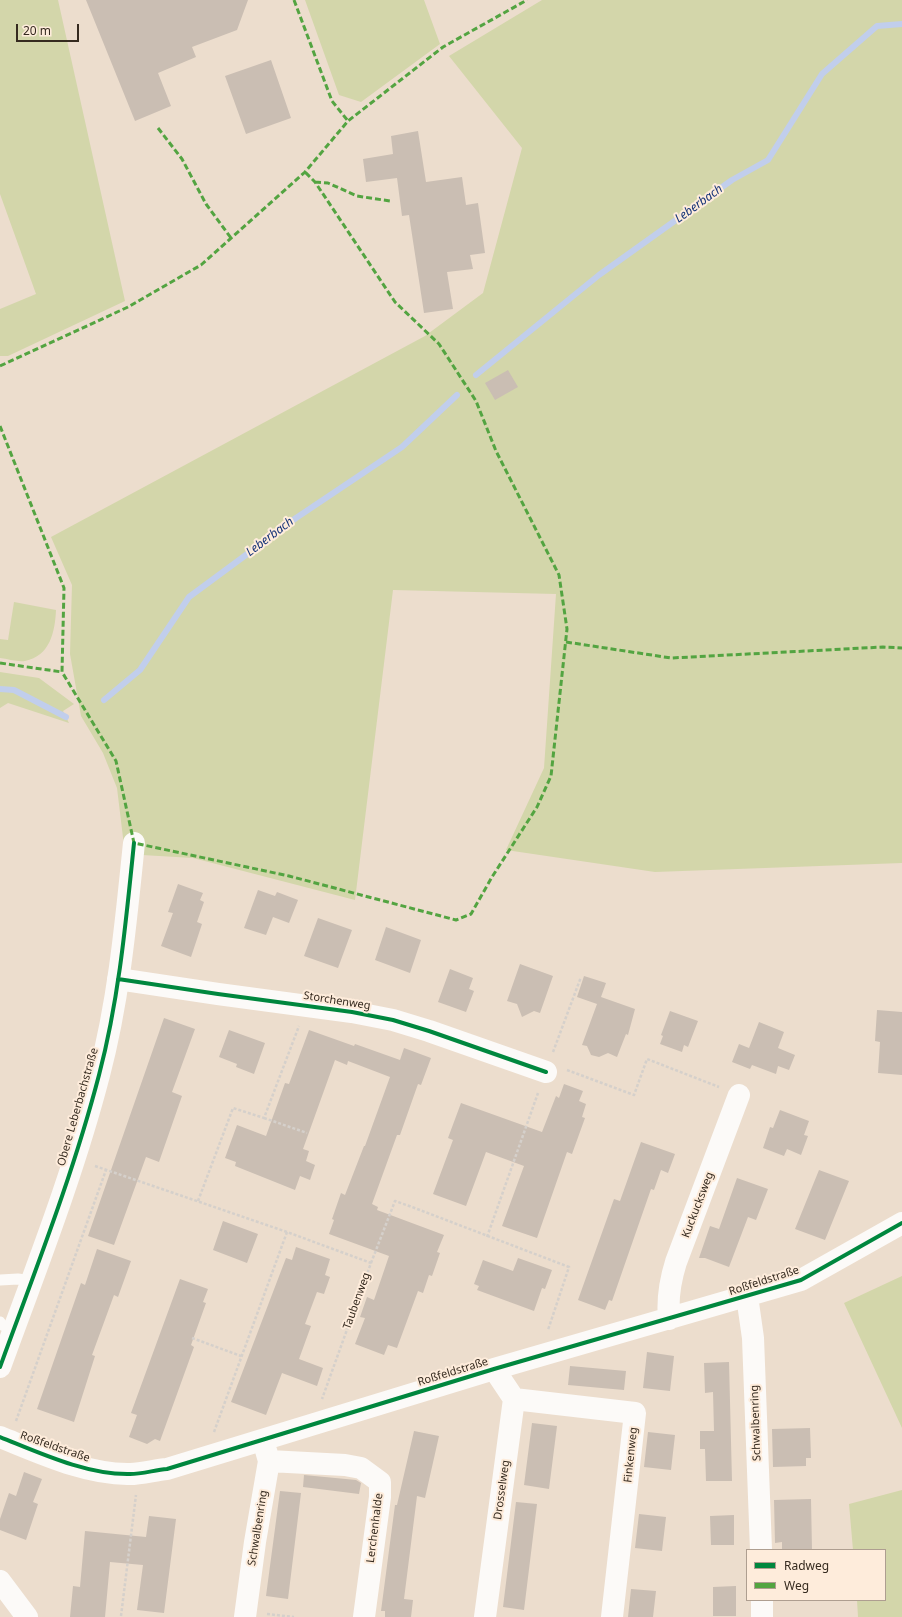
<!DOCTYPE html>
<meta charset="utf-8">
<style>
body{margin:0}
#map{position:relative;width:902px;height:1617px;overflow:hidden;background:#ecddcd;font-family:"Noto Sans",sans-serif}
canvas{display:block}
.legend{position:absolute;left:746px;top:1549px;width:140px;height:52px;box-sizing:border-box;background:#feecdb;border:1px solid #ae9e90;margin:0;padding:5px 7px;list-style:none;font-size:12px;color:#352a1f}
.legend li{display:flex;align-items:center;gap:8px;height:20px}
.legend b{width:20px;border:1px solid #ae9e90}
.scale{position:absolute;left:16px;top:24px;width:63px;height:18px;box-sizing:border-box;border:2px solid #352a1f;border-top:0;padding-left:5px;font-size:12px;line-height:14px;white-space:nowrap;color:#352a1f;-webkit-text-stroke:3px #feecdb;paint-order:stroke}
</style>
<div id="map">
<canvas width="902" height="1617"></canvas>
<ul class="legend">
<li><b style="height:5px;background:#00873e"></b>Radweg</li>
<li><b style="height:5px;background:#53a441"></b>Weg</li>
</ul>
<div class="scale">20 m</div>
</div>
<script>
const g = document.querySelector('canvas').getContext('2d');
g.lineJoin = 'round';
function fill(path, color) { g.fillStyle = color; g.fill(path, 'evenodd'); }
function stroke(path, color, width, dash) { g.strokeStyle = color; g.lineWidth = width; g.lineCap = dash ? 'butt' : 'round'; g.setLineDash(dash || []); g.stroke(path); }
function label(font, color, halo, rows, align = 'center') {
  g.font = font + ' "Noto Sans",sans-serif'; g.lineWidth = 4; g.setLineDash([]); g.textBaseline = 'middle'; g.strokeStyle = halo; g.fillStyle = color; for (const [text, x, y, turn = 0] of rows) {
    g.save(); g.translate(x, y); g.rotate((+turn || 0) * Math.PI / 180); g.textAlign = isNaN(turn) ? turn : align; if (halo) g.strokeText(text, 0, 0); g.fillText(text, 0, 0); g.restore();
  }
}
const green = new Path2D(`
 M 0,0 L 58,0 L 125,301 L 8,356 L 0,356 L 0,309 L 36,294 L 0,194 Z
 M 305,0 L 424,0 L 440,44 L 361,102 L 339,95 Z
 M 542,0 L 902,0 L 902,863 L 655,872 L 506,850 L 544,768 L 556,594 L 393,590 L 355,900 L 193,858 L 125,854 L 117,788 L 103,753 L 81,716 L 70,654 L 72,585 L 51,537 L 425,336 L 483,293 L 522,148 L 449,56 Z
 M 14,602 L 56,610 C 55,632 50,656 25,661 C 17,662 8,659 0,658 L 0,639 L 8,640 Z
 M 0,672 L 39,678 L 74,704 L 63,711 L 69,723 L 8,703 L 0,708 Z
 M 902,1276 L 902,1428 L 844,1303 Z
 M 902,1490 L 902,1617 L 858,1617 L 857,1600 L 885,1600 L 885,1550 L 853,1550 L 849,1504 Z`);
const stream = new Path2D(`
 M 476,375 L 599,275 L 732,180 L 768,160 L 822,74 L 877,26 L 902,24
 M 0,689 L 14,690 L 66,717
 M 104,700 L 140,670 L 189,597 L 296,518 L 402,447 L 457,395`);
const building = new Path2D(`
 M 86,0 L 248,0 L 237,30 L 192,47 L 196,57 L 158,73 L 171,106 L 135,121 Z
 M 271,60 L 291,118 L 246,134 L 225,76 Z
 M 418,131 L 426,182 L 462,177 L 466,205 L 478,203 L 485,253 L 470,255 L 473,269 L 447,272 L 453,309 L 424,313 L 409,215 L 402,216 L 397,178 L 366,182 L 363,159 L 393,154 L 391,136 Z
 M 508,370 L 518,387 L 495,400 L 485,383 Z
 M 178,884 L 203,893 L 200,900 L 204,902 L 197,922 L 202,924 L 191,957 L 161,946 L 173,913 L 168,912 Z
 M 258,890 L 275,896 L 277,892 L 298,900 L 289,923 L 273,917 L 266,935 L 244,928 Z
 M 318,918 L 352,930 L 338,968 L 304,956 Z
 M 386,927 L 421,940 L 410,973 L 375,960 Z
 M 520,964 L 553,976 L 540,1013 L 534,1011 L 522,1017 L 517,1004 L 507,1001 Z
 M 450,969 L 473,978 L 469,989 L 474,991 L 466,1012 L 438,1002 Z
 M 584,976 L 606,983 L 601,997 L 635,1009 L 628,1035 L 626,1034 L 617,1057 L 608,1053 L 599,1057 L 591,1055 L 587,1046 L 582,1045 L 597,1004 L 577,997 Z
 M 877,1010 L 902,1012 L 902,1075 L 878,1073 L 880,1042 L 875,1041 Z
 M 670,1011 L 698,1021 L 688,1047 L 684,1045 L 682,1052 L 660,1044 L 663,1036 L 661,1035 Z
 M 164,1018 L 195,1029 L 172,1092 L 182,1096 L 159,1162 L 146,1157 L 114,1245 L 88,1236 Z
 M 759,1022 L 784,1032 L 778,1048 L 795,1055 L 789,1070 L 778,1066 L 776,1074 L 752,1065 L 750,1069 L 732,1062 L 739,1044 L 749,1048 Z
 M 229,1030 L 265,1043 L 254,1074 L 236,1067 L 237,1064 L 219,1057 Z
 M 309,1030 L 354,1046 L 355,1044 L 400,1060 L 404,1048 L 431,1058 L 421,1085 L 418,1084 L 400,1135 L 397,1135 L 372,1204 L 378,1207 L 377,1210 L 444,1235 L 437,1252 L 440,1253 L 432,1276 L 429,1275 L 423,1293 L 418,1291 L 397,1348 L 388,1345 L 384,1355 L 355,1344 L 365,1318 L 360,1317 L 367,1297 L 374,1300 L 389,1256 L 329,1234 L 334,1220 L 332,1219 L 341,1193 L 345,1195 L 364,1146 L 365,1146 L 390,1077 L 348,1061 L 347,1065 L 335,1060 L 303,1149 L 309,1151 L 306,1161 L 315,1165 L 310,1180 L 300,1176 L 295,1190 L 235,1166 L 236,1162 L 225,1158 L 237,1125 L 266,1136 L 285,1083 L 289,1084 Z
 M 564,1084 L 583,1091 L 579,1101 L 586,1104 L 582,1117 L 585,1118 L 572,1154 L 567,1152 L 537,1238 L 502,1226 L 524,1166 L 486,1152 L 466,1206 L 433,1194 L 453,1140 L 448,1138 L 461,1103 L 542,1132 L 556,1096 L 559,1098 Z
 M 780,1110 L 809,1121 L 804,1135 L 808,1136 L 801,1155 L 787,1149 L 784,1156 L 763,1148 L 770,1127 L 773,1128 Z
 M 641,1142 L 675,1154 L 668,1173 L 661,1170 L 654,1190 L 651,1189 L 612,1301 L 609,1300 L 605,1310 L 578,1300 L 614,1199 L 620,1201 Z
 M 819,1170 L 849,1181 L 825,1240 L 795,1229 Z
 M 737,1178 L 768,1189 L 756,1220 L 748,1217 L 729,1267 L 705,1258 L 699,1258 L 710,1226 L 719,1229 Z
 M 223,1221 L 258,1234 L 247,1263 L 213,1250 Z
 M 296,1247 L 330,1259 L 325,1275 L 330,1277 L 324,1294 L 317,1292 L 305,1324 L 311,1326 L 299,1359 L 323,1368 L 317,1386 L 282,1373 L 266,1415 L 231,1402 L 286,1258 L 292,1260 Z
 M 97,1249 L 131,1261 L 118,1297 L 114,1295 L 92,1355 L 95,1356 L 74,1422 L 37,1409 L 81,1283 L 85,1285 Z
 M 518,1258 L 552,1270 L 545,1289 L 542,1288 L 534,1311 L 477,1290 L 479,1286 L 474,1284 L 483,1260 L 513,1271 Z
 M 180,1279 L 208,1289 L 203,1302 L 206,1303 L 191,1345 L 194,1347 L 160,1441 L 155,1439 L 147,1444 L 129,1437 L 137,1415 L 131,1413 Z
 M 647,1352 L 674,1356 L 670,1391 L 643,1388 Z
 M 729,1362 L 732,1481 L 706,1481 L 705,1449 L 700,1449 L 700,1431 L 714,1431 L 713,1392 L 705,1393 L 704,1363 Z
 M 570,1366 L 626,1371 L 624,1390 L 568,1385 Z
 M 532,1423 L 557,1426 L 549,1489 L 524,1485 Z
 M 810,1428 L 811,1458 L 806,1458 L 806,1466 L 773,1467 L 772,1429 Z
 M 414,1431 L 439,1436 L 425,1498 L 417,1496 L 404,1599 L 413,1600 L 411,1617 L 385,1617 L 385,1611 L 381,1611 L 395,1505 L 397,1505 Z
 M 648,1432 L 675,1435 L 671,1470 L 644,1467 Z
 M 24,1472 L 42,1479 L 33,1502 L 38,1504 L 26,1540 L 0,1530 L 0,1519 L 9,1493 L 16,1496 Z
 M 304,1475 L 356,1480 L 361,1483 L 359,1494 L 303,1487 Z
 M 280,1491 L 301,1493 L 288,1599 L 266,1596 Z
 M 811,1499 L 812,1550 L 782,1550 L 782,1542 L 775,1543 L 774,1500 Z
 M 516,1502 L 537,1504 L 524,1610 L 503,1607 Z
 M 639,1514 L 666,1517 L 662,1551 L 635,1548 Z
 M 734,1515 L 734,1545 L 711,1545 L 710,1516 Z
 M 149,1516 L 176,1519 L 164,1613 L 137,1610 L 143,1565 L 110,1562 L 105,1617 L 70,1617 L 73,1586 L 80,1587 L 85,1531 L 146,1537 Z
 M 736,1586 L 736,1616 L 713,1616 L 713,1587 Z
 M 631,1589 L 656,1591 L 653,1617 L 628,1617 Z`);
const path = new Path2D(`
 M 553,1052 L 581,977
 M 567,1070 L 634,1095 L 647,1059 L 719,1087
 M 264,1118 L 307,1133
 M 95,1166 L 287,1232 L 371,1263 L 322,1399
 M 198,1201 L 233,1108 L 264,1118 L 299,1026
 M 487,1237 L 538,1093
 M 371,1263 L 395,1201 L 412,1207 L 569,1267 L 548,1330
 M 192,1338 L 241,1356
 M 16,1421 L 106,1170
 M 214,1432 L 287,1232
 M 267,1614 L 294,1617
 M 121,1616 L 136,1495`);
const service = new Path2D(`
 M 0,1280 L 18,1279 L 31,1281
 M 0,1322 L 2,1325 L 14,1329`);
const minor = new Path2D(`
 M 118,979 L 218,994 L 352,1012 L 393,1020 L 429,1031 L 546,1072
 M 747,1296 L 753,1338 L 761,1550
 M 669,1319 C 667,1298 670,1281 676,1262 L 739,1095
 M 0,1367 C 35,1271 73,1175 99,1075 C 119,999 126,921 134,843
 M 514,1399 L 635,1413 L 612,1617
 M 0,1437 C 40,1453 87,1475 130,1474 C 142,1474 155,1470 167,1469 L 494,1369 L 801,1280 L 902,1223
 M 269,1461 L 345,1465 L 361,1468 L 380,1482 L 380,1497 L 364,1617
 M 762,1600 L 762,1617
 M 245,1617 L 255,1542 L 269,1461 L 265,1447
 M 485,1617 L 514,1399 L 494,1369`);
const tertiary = new Path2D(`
 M 0,1581 L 27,1617`);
const quiet = new Path2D(`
 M 294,0 L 332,101 L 348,121
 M 158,128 L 182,159 L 206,204 L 231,238
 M 315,182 L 328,183 L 357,196 L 390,201
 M 0,366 L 128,307 L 201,265 L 305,172 L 348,121 L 443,47 L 527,0
 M 0,426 L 64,588 L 62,672 L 116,761 L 134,843 L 289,876 L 456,920 L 471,914 L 492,877 L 537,807 L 551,776 L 567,629 L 559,575 L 496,451 L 476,401 L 439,344 L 395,302 L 315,182 L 305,172
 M 566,642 L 671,658 L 883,647 L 902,648
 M 0,663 L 62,672`);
const cycleway = new Path2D(`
 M 118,979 L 218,994 L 352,1012 L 393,1020 L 429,1031 L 546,1072
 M 0,1367 C 35,1271 73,1175 99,1075 C 119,999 126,921 134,843
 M 0,1437 C 40,1453 87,1475 130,1474 C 142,1474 155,1470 167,1469 L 494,1369 L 801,1280 L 902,1223`);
const streetNames = [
 ["Storchenweg",337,1001,9],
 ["Obere Leberbachstraße",78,1107,-74],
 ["Kuckucksweg",698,1205,-69],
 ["Roßfeldstraße",764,1281,-18],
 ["Taubenweg",357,1301,-70],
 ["Roßfeldstraße",453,1372,-17],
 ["Schwalbenring",756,1423,-92],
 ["Roßfeldstraße",55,1447,19],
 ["Finkenweg",631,1455,-84],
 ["Drosselweg",502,1490,-82],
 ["Schwalbenring",258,1528,-81],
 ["Lerchenhalde",375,1528,-83]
];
const waterNames = [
 ["Leberbach",699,204,-36],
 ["Leberbach",270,537,-37]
];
fill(green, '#d3d6aa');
stroke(stream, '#c1ceec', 6);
fill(building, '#cabeb3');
stroke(path, '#d5d0cb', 2.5, [3, 2]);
stroke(service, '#fcfaf8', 11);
stroke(minor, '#fcfaf8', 22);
stroke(tertiary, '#fcfaf8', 22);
stroke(quiet, '#53a441', 3, [6, 3]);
stroke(cycleway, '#00873e', 4);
label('11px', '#352a1f', '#feecdb', streetNames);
label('italic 12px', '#133177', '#feecdb', waterNames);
</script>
